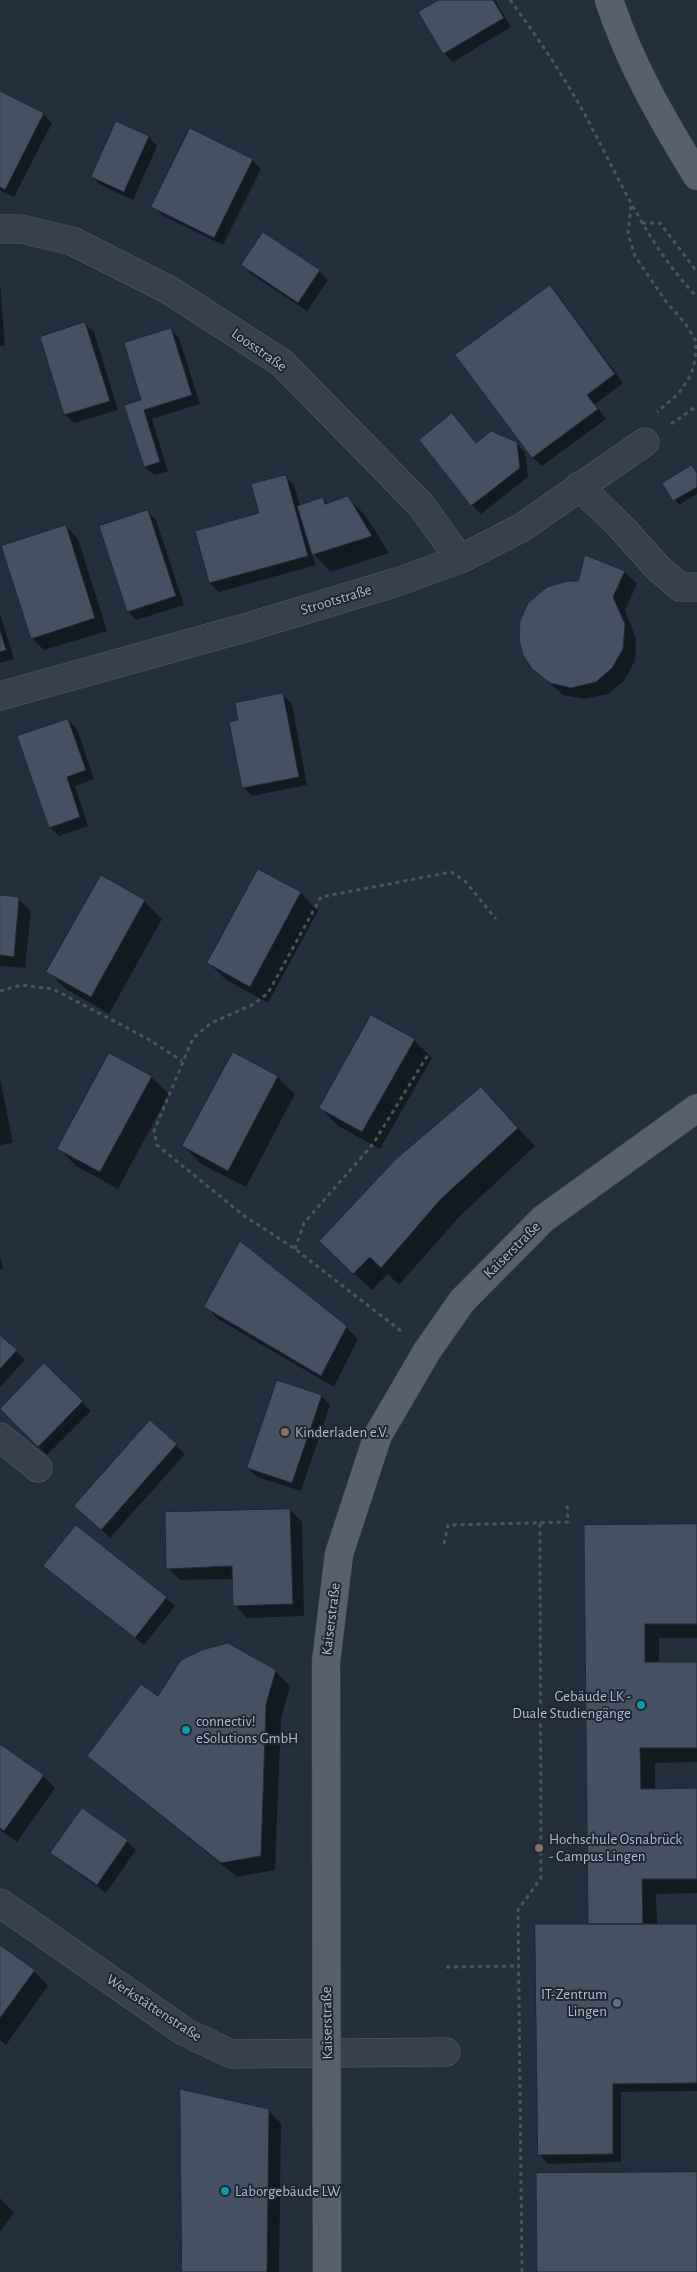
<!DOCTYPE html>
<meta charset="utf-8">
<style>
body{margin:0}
canvas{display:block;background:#242f3e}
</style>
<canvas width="697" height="2272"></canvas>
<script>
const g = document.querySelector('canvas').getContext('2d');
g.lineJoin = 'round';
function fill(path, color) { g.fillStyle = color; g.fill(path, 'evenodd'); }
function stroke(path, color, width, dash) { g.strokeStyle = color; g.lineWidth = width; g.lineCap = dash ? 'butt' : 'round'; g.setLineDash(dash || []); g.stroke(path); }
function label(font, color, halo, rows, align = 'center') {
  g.font = font + ' "Alegreya Sans",sans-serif'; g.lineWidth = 4; g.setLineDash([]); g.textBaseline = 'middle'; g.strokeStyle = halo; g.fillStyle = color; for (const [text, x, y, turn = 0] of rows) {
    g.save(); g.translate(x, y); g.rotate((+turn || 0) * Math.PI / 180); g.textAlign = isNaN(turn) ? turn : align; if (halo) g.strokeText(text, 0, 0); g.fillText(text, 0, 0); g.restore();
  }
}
const shadow = new Path2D(`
 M 441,0 L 495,0 L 511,27 L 453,62 L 444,53 Z
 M 0,93 L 43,114 L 52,123 L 14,197 L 0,190 Z
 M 117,122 L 149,137 L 157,146 L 133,200 L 101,185 L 92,176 Z
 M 252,160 L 261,169 L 223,245 L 162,215 L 153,206 Z
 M 243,265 L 319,271 L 328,280 L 307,311 L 251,274 Z
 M 0,283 L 5,346 L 0,346 Z
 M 550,287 L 558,295 L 623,383 L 595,404 L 606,419 L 542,466 L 533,458 L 457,355 Z
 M 85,324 L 94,332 L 118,410 L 74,423 L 65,414 Z
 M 170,330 L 179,338 L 200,404 L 152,419 L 168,471 L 154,475 L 145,467 L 143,401 Z
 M 452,414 L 477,444 L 516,443 L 525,452 L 528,477 L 481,514 L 472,505 Z
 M 692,466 L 697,472 L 697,494 L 679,505 L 664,483 Z
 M 285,477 L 294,485 L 300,506 L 323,499 L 328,504 L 347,497 L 365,515 L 389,553 L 331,572 L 312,553 L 316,565 L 219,592 L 210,583 L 196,532 L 261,514 Z
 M 148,512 L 156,520 L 184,605 L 136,620 L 128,611 Z
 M 66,526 L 78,539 L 107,631 L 44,650 L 32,638 Z
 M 586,557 L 625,572 L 637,584 L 625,610 L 636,638 L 635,661 L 624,681 L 608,694 L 584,699 L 563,695 L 533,668 L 578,582 Z
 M 0,613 L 14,659 L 0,663 Z
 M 283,695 L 292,704 L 307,785 L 252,796 L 243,787 Z
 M 68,720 L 77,729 L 94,779 L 75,786 L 88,826 L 59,836 L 50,827 Z
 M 259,870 L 301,893 L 318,911 L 268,1003 L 226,980 L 209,963 Z
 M 101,877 L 144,901 L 162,919 L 109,1014 L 66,989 L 48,972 Z
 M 0,897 L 18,899 L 31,911 L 25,968 L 0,966 Z
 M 414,1040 L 432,1058 L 380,1149 L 338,1126 L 321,1108 Z
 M 151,1077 L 169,1094 L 118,1189 L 76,1166 L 59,1149 Z
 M 277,1077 L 295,1094 L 246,1187 L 201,1164 L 184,1146 Z
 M 0,1078 L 13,1143 L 0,1145 Z
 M 481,1088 L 535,1146 L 459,1217 L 399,1285 L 388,1274 L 372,1290 L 338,1258 Z
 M 0,1256 L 3,1269 L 0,1269 Z
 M 206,1307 L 346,1327 L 358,1339 L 334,1387 L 218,1319 Z
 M 0,1336 L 25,1360 L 0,1387 Z
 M 44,1365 L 91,1411 L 47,1455 L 1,1410 Z
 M 278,1382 L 322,1396 L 330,1405 L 301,1491 L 257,1477 L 248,1468 Z
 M 150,1422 L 185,1454 L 110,1538 L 85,1514 Z
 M 290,1510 L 302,1522 L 304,1616 L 247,1618 L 235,1605 L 234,1579 L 180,1580 L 168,1568 Z
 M 697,1525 L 697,1638 L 659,1638 L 659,1663 L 697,1663 L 697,1762 L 655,1763 L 655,1790 L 697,1789 L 697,1893 L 656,1894 L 657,1925 L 697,1925 L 697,2091 L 621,2092 L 621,2162 L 548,2164 L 540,2155 L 591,1925 L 585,1526 Z
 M 54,1574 L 166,1598 L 175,1606 L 144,1645 Z
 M 275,1671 L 290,1686 L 281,1719 L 275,1870 L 237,1877 L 104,1770 L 89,1756 L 158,1698 Z
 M 0,1745 L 43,1776 L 55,1788 L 17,1842 L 0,1830 Z
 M 82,1810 L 127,1841 L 136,1850 L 106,1893 L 61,1861 L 52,1853 Z
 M 0,1946 L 34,1971 L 48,1986 L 6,2045 L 0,2040 Z
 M 268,2110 L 281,2123 L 279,2272 L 183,2272 Z
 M 0,2198 L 14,2213 L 0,2232 Z`);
const building = new Path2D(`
 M 439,0 L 493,0 L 504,18 L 443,54 L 418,12 Z
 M 0,91 L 44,113 L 5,190 L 0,187 Z
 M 116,121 L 149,136 L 124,192 L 91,177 Z
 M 190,128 L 253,159 L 214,238 L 151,207 Z
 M 263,232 L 320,270 L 298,303 L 241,265 Z
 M 550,285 L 615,374 L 587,395 L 598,409 L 532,458 L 455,355 Z
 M 85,322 L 110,401 L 64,415 L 40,337 Z
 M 171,328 L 192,395 L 144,410 L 160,462 L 144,467 L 124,405 L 141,400 L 124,343 Z
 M 452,413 L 476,443 L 491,431 L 517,442 L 520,468 L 471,506 L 419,440 Z
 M 692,465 L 697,473 L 697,487 L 673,501 L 662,483 Z
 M 286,475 L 308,556 L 209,583 L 195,531 L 259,513 L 251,484 Z
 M 348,496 L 372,536 L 312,555 L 297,506 L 323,497 L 325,504 Z
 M 148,510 L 176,596 L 127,612 L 99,526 Z
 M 66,525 L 95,618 L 31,639 L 1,546 Z
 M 585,555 L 625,571 L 613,597 L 625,624 L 623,649 L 612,668 L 596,682 L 571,688 L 550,683 L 532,669 L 523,655 L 519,639 L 520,621 L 528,603 L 547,587 L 568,581 L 578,581 Z
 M 0,630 L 6,650 L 0,652 Z
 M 283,693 L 299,777 L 242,788 L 229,722 L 238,720 L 235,703 Z
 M 68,719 L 86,770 L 67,777 L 80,817 L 49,828 L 17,736 Z
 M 258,869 L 301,892 L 250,987 L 207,963 Z
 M 101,875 L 145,900 L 91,997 L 46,972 Z
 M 0,895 L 19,897 L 14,957 L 0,955 Z
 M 371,1015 L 415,1039 L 362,1132 L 319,1108 Z
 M 233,1052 L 278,1076 L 228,1171 L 182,1146 Z
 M 109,1053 L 152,1076 L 100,1172 L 57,1149 Z
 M 481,1087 L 518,1128 L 441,1199 L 381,1268 L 370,1257 L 353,1274 L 319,1241 L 396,1159 Z
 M 240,1241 L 347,1326 L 321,1376 L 204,1307 Z
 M 0,1335 L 17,1350 L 0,1369 Z
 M 44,1363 L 83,1401 L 38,1447 L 0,1409 Z
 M 277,1380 L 322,1395 L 292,1483 L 247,1468 Z
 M 150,1420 L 177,1444 L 101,1530 L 74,1506 Z
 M 290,1509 L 293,1604 L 233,1606 L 232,1566 L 166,1569 L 165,1512 Z
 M 697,1524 L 697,1624 L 645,1624 L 645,1662 L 697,1662 L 697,1748 L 640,1748 L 641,1789 L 697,1788 L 697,1879 L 642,1879 L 643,1924 L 588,1924 L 584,1525 Z
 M 76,1525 L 167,1597 L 135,1638 L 43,1566 Z
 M 228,1643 L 276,1670 L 266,1704 L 261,1856 L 221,1863 L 87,1756 L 141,1684 L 158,1696 L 181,1660 L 202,1650 Z
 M 0,1744 L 44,1775 L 4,1831 L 0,1828 Z
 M 82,1808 L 128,1840 L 97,1885 L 50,1853 Z
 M 535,1924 L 697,1924 L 697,2083 L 613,2084 L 613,2154 L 538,2155 Z
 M 0,1945 L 35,1970 L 0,2018 Z
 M 180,2089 L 269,2109 L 267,2272 L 182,2272 Z
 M 697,2172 L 697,2272 L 537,2272 L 536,2173 Z`);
const path = new Path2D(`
 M 510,0 C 539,39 567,81 590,124 C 622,185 649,247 697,297
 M 631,206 L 628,234 L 635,256 L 667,303 L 685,323 L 696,341 L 695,360 L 691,375 L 679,393 L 657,412
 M 642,223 L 660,223 L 697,272
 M 671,424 L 697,406
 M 0,991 L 21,985 L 53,989 L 148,1039 L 182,1061
 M 295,1249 L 304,1223 L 373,1144 L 429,1053
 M 401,1331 L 295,1249 L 243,1215 L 157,1145 L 154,1131 L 193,1038 L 211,1023 L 254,1004 L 268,993 L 321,897 L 451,872 L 465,881 L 496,919
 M 444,1544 L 448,1525 L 568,1522 L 567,1503
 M 446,1967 L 519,1966
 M 522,2272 L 518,1910 L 541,1878 L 540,1523`);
const minor = new Path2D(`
 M 0,229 L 21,229 L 72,241 L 169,290 L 282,363 L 420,504 L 460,559
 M 579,486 L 622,528 L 658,568 L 680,587 L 697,587
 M 0,696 L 248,627 L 397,582 L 460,559 L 521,528 L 645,442
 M 0,1437 L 38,1468
 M 0,1903 L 185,2032 L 231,2054 L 446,2052`);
const major = new Path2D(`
 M 609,0 C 630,64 662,119 697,176
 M 327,2272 L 326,1662 L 339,1554 L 378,1435 L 427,1351 L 462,1301 L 543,1219 L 697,1108`);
const markers = [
 [285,1432,5,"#8d6e63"],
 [641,1705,5,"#0f9aa8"],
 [186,1730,5,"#0f9aa8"],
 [539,1848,5,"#8d6e63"],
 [617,2003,5,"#5c6f8a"],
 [225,2191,5,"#0f9aa8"]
];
const streetNames = [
 ["Loosstraße",259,350,35],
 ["Strootstraße",336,600,-17],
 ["Kaiserstraße",512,1250,-45],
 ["Kaiserstraße",331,1619,-83],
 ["Werkstättenstraße",154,2008,33],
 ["Kaiserstraße",327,2023,-91]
];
const poiNames = [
 ["Kinderladen e.V.",295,1432],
 ["Gebäude LK -",631,1696,"right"],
 ["Duale Studiengänge",631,1713,"right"],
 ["connectiv!",196,1721],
 ["eSolutions GmbH",196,1738],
 ["Hochschule Osnabrück",549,1839],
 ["- Campus Lingen",549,1856],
 ["IT-Zentrum",607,1994,"right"],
 ["Lingen",607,2011,"right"],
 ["Laborgebäude LW",235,2191]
];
fill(shadow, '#0007');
fill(building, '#455162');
stroke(building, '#1f2835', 1);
stroke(minor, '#565f6c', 29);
stroke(major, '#414a57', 29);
stroke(path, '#44595c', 3, [4, 4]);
stroke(minor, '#38414e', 28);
stroke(major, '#56606e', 28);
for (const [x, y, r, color] of markers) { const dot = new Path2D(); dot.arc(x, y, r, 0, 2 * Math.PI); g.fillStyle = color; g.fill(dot); stroke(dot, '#1d2633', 2); }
label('15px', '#b4bcc9', '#1d2633', streetNames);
label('15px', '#b4bcc9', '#1d2633', poiNames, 'left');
</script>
